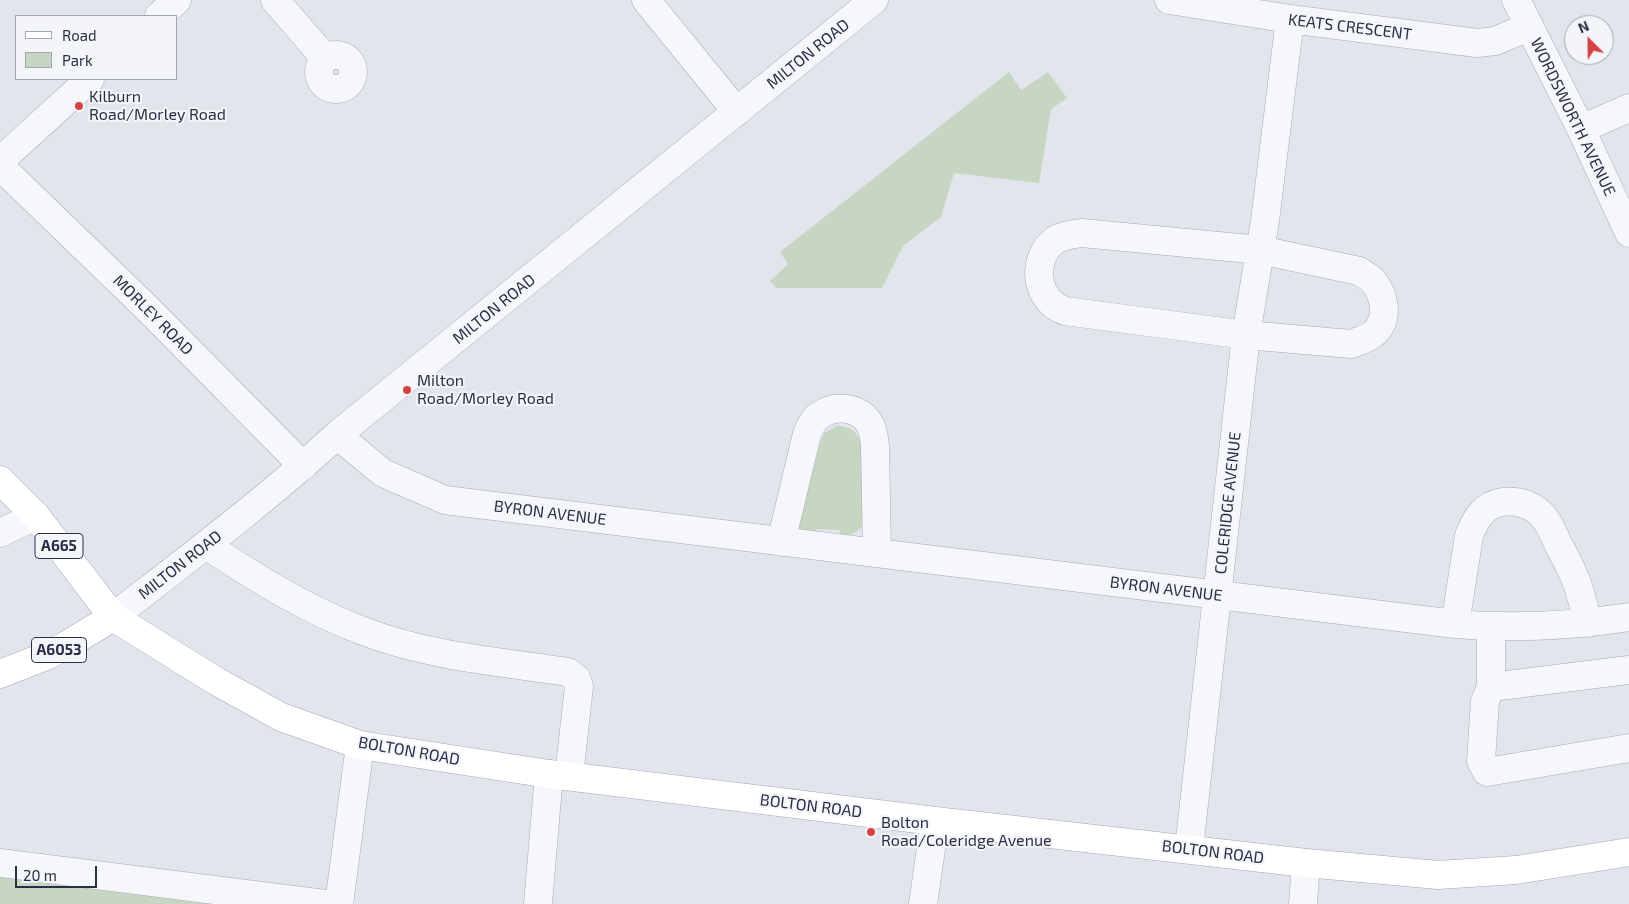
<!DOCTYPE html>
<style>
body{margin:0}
#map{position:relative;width:1629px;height:904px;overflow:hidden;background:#e3e5ec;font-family:"Exo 2",sans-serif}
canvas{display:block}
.legend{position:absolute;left:15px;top:15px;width:162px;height:65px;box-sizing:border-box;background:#f3f5f9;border:1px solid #a2a6b1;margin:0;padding:6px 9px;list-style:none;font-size:15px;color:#293046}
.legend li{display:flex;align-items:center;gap:10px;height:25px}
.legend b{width:25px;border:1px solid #a2a6b1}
.north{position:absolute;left:1564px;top:15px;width:50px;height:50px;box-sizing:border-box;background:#f3f5f9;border:1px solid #a2a6b1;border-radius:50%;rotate:337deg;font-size:14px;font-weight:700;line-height:20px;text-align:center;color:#293046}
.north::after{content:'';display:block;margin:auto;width:18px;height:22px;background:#d84144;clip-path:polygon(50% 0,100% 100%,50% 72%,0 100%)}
.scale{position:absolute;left:15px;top:866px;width:82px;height:22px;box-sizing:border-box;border:2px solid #293046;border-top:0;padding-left:6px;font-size:15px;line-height:18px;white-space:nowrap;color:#293046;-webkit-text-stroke:4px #f3f5f9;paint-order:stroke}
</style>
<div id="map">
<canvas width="1629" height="904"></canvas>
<ul class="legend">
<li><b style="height:6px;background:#fff"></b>Road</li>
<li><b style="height:14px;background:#c6d6c3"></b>Park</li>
</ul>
<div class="north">N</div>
<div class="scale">20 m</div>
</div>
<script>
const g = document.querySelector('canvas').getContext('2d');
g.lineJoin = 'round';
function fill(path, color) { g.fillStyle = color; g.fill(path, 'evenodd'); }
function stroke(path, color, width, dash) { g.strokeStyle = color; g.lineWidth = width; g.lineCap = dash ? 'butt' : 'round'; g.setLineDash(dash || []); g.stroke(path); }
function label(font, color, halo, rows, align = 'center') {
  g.font = font + ' "Exo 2",sans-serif'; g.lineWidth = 4; g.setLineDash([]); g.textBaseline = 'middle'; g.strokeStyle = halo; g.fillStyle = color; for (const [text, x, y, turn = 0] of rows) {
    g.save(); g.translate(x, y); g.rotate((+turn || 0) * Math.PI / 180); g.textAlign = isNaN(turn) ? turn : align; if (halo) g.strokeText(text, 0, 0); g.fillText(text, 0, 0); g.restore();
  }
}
const green = new Path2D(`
 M 1009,72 L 1021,90 L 1048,72 L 1067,98 L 1051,109 L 1039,183 L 954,173 L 941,217 L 903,246 L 882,288 L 776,288 L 770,281 L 788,264 L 780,252 Z
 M 837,426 C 853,427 855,431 862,444 L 866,522 C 858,532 853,535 840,537 L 840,530 L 817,529 L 815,535 L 798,534 L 794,517 L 824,433 Z
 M 0,872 L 239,904 L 0,904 Z`);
const minor = new Path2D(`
 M 275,0 L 325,58
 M 646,0 L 737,112
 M 1169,0 L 1290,19 L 1477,43 L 1495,41 L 1529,27
 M 1516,0 L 1581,129 L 1629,233
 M 159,16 L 177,0
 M319 72a17 17 0 1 1 34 0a17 17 0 1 1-34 0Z
 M 1581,129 L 1629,108
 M 0,161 L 90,79
 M 0,166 L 149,310 L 303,466
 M 1082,233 L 1260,250 L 1359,271 C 1363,274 1368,276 1372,280 C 1385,294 1390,320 1373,334 C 1366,339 1359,341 1351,344 L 1246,335 L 1065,311 C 1061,309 1057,308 1054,305 C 1034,289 1034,256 1055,240 C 1063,235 1073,234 1082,233 Z
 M 337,435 L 383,473 L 445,500 L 1455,624 C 1514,629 1570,626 1629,617
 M 0,533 L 36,516
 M 781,542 L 807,434 C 810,427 813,419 820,415 C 835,404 859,407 869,423 C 874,430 874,439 875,446 L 877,553
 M 206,545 C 256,578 307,610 363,631 C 428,656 499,662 568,672 L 576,678 L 579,686 L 569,776
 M 113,617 C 189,558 266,500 337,435 L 874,0
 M 1455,624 L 1469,536 C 1475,520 1483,505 1502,502 C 1516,500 1531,504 1541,514 C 1549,522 1554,534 1558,544 C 1565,557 1573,571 1578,586 C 1582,598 1585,611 1588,623
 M 1491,627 L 1491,687 L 1629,670
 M 1491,687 L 1485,701 L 1481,761 L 1487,772 L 1629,748
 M 1189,849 L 1246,335 L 1265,221 L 1290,19
 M 0,863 L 325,904
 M 339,904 L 360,745
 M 538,904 L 549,774
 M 923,904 L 935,821
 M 1303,904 L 1306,863`);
const major = new Path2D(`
 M 0,480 L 36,516 L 113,617 L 216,681 L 281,717 L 360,745 L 549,774 L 935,821 L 1306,863 L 1438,875 L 1516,870 L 1629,852
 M 0,674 L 46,656 L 65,646 L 113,617`);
const markers = [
 [79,106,5,"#d84144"],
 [407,390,5,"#d84144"],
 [871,832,5,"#d84144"]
];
const shields = [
 [59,546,48],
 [59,650,55]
];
const shieldNames = [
 ["A665",59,546],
 ["A6053",59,650]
];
const streetNames = [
 ["KEATS CRESCENT",1350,27,7],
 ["MILTON ROAD",808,54,-39],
 ["WORDSWORTH AVENUE",1573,117,64],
 ["MILTON ROAD",494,309,-39],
 ["MORLEY ROAD",153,315,45],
 ["COLERIDGE AVENUE",1228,503,-84],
 ["BYRON AVENUE",550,513,7],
 ["MILTON ROAD",180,565,-38],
 ["BYRON AVENUE",1166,589,7],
 ["BOLTON ROAD",409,751,10],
 ["BOLTON ROAD",811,806,7],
 ["BOLTON ROAD",1213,852,7]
];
const poiNames = [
 ["Kilburn",89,97],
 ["Road/Morley Road",89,115],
 ["Milton",417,381],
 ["Road/Morley Road",417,399],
 ["Bolton",881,823],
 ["Road/Coleridge Avenue",881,841]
];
fill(green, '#c6d6c3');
stroke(minor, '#a7abb7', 29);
stroke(major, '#a1a7b9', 29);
stroke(minor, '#f6f7fa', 28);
stroke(major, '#fff', 28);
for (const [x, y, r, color] of markers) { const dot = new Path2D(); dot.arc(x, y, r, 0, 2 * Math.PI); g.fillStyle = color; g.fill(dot); stroke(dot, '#f3f5f9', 2); }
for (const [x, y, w] of shields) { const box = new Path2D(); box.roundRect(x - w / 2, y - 12.5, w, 25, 4); g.fillStyle = '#f3f5f9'; g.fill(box); stroke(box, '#293046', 1); }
label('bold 15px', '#293046', null, shieldNames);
label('16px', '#293046', '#f3f5f9', streetNames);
label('16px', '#293046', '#f3f5f9', poiNames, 'left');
</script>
